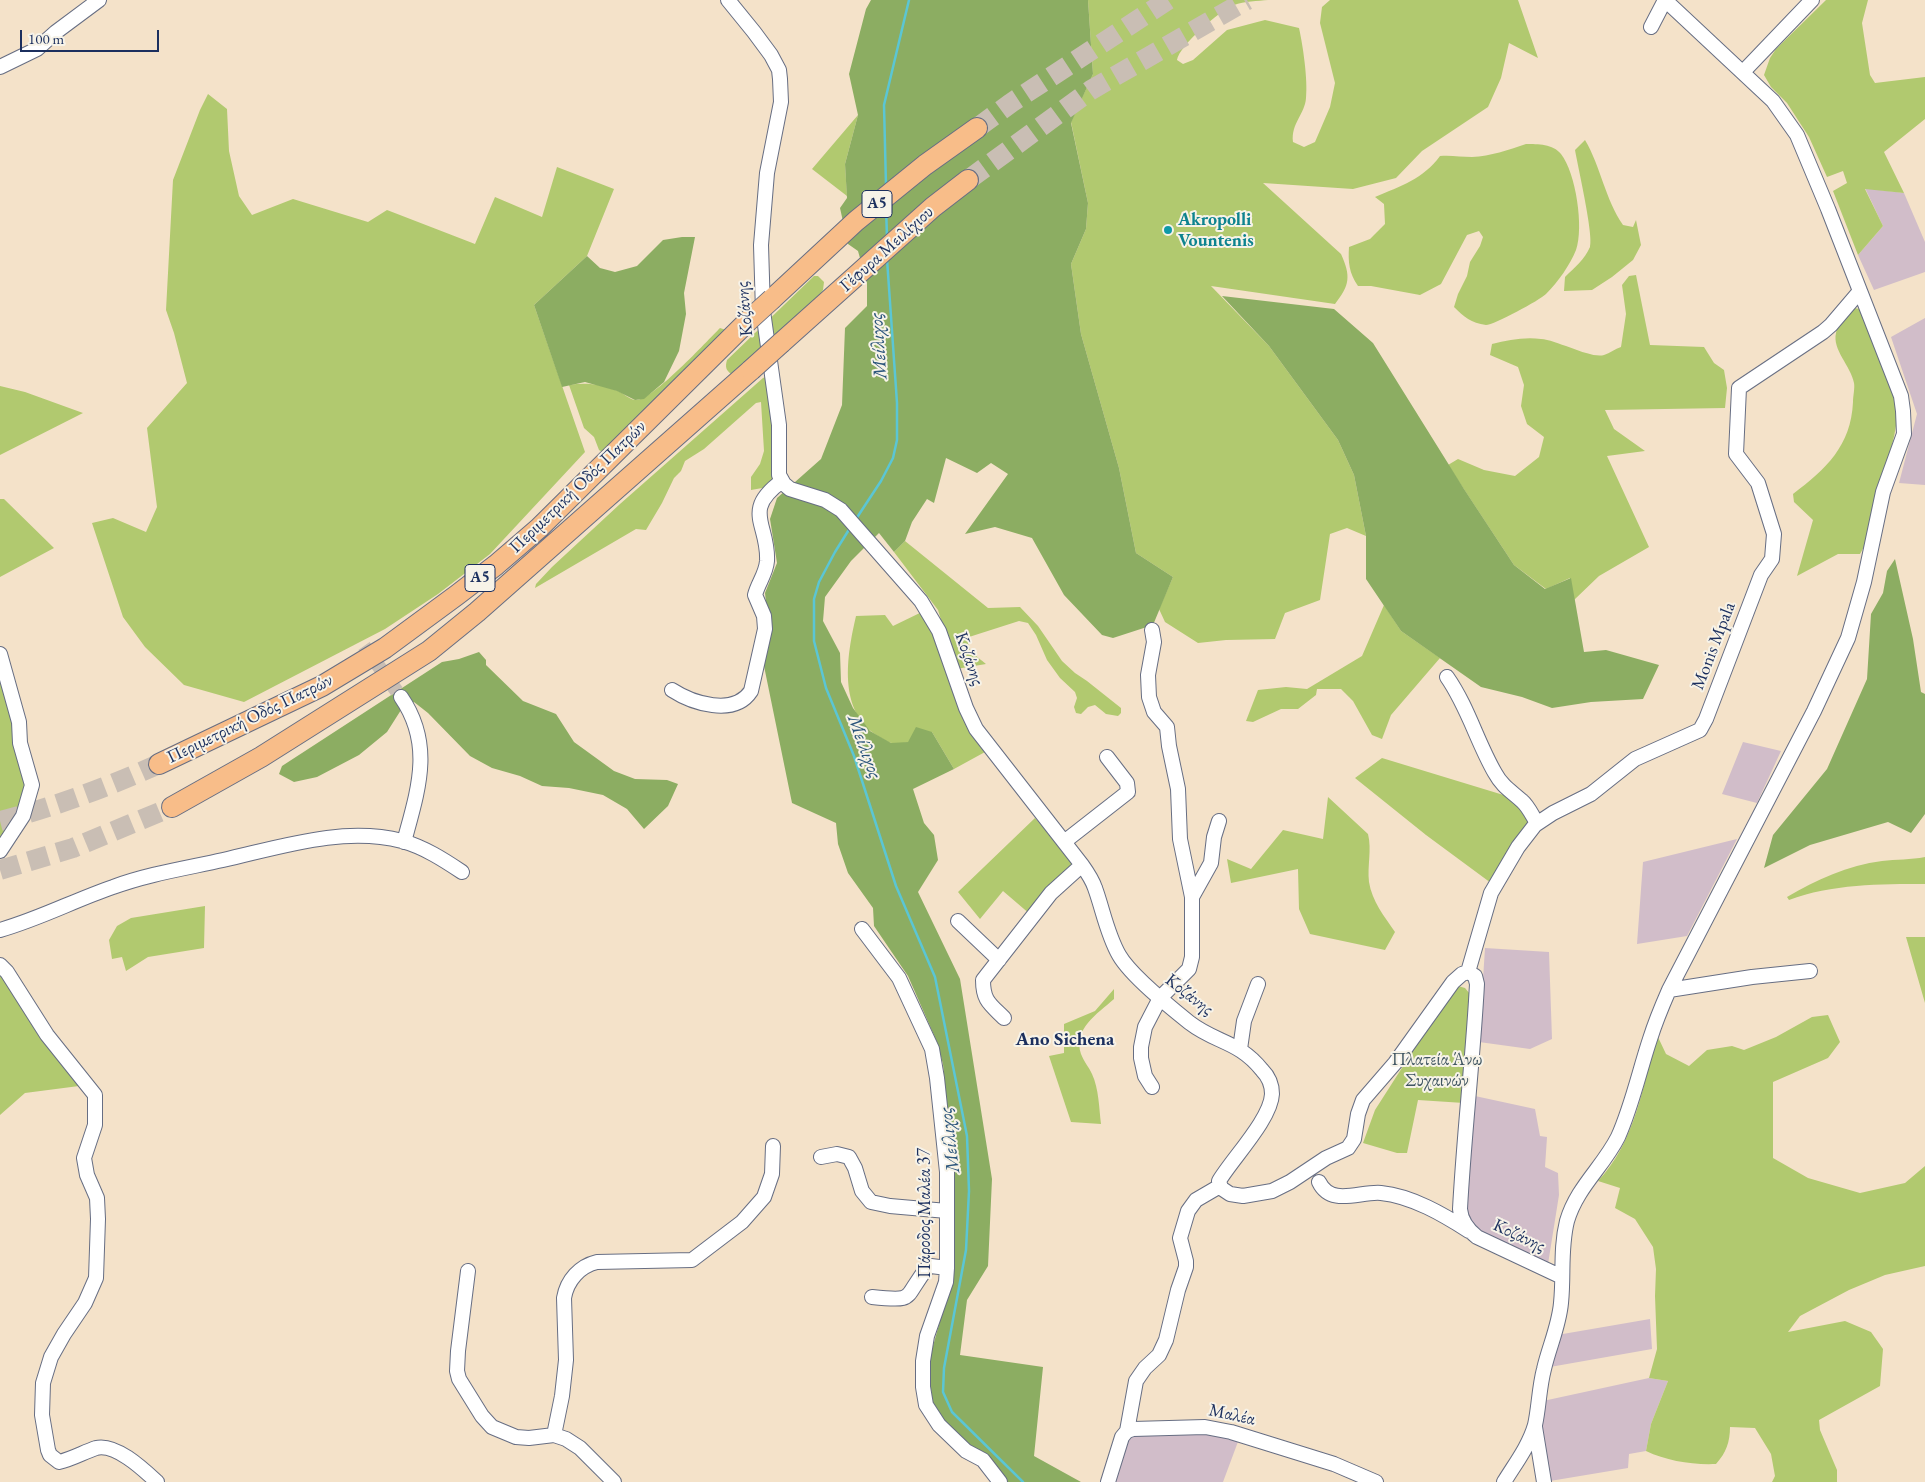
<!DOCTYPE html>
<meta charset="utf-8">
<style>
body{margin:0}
#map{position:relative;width:1925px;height:1482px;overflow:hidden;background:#f4e2c9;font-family:"EB Garamond",serif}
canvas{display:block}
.scale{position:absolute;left:20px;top:30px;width:139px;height:22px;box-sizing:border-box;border:2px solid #1b2f5e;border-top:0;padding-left:6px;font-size:15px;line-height:18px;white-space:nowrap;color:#1b2f5e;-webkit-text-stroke:4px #f7f3e8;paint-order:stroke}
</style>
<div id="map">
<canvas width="1925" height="1482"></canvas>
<div class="scale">100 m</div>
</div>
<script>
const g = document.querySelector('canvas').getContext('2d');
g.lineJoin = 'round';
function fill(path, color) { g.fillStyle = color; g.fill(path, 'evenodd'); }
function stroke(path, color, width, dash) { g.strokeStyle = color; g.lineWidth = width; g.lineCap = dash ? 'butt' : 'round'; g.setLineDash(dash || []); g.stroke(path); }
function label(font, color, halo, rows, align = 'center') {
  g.font = font + ' "EB Garamond",serif'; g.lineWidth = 4; g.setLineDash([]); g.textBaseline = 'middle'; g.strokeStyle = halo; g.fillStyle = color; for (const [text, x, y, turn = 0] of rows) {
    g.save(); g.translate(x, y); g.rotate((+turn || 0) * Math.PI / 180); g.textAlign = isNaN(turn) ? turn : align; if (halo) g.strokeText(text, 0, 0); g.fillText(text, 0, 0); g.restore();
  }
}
const industrial = new Path2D(`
 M 1865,188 L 1904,193 L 1925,242 L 1925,272 L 1874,290 L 1858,255 L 1883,226 Z
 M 1925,318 L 1925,485 L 1899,483 L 1917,414 L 1891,337 Z
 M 1743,742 L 1781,751 L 1757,803 L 1722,794 Z
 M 1737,839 L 1687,936 L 1637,944 L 1643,862 Z
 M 1485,948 L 1549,952 L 1552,1039 L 1530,1049 L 1479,1042 Z
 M 1475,1096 L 1535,1109 L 1540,1136 L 1547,1137 L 1545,1167 L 1558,1173 L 1559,1195 L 1548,1264 L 1472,1228 L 1466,1214 Z
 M 1650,1319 L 1652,1349 L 1550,1367 L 1557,1335 Z
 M 1649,1378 L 1668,1381 L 1651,1424 L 1646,1451 L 1629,1454 L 1628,1468 L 1550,1481 L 1542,1439 L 1543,1401 Z
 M 1167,1433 L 1210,1434 L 1239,1439 L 1223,1482 L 1115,1482 L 1128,1436 Z`);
const green = new Path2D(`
 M 1088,0 L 1268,0 C 1258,1 1244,1 1234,5 C 1220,10 1179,46 1177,60 L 1183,64 L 1193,60 L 1227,30 L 1265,20 L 1299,28 C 1303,46 1308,80 1306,98 C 1305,114 1291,123 1293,142 L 1304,147 L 1315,142 L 1330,107 L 1335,83 L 1320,23 L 1322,7 L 1330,0 L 1518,0 L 1538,58 L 1509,43 L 1501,78 L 1488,107 L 1422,151 L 1396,178 L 1353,189 L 1263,183 L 1341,254 C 1351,276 1350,285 1335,304 L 1211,286 L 1269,346 L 1338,440 L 1354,475 L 1366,536 L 1347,528 L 1330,534 L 1320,600 L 1285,613 L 1275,639 L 1226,640 L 1198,643 L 1165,622 L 1159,609 L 1173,577 L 1136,553 L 1119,468 L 1081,334 L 1071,264 L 1086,229 L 1088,203 L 1071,122 L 1093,74 Z
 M 1826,0 L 1868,0 L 1862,23 L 1870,75 L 1875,83 L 1925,77 L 1925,119 L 1884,152 L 1904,193 L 1865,189 L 1883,226 L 1858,255 L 1833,191 L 1847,183 L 1843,171 L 1827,177 L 1809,137 L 1787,103 L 1771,87 L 1764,75 L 1770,58 L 1776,49 Z
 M 208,94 L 227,109 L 229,151 L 239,196 L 252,215 L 293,199 L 368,222 L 387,210 L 475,244 L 495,197 L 542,217 L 557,167 L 614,189 L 587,256 L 534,305 L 585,452 L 490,554 L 438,594 L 385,629 L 244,702 L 184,685 L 145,647 L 123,617 L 92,523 L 113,518 L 146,532 L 157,507 L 147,428 L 187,383 L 174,333 L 166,310 L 173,180 L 200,110 Z
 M 858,115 L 845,164 L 847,196 L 812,169 Z
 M 1585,140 C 1601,167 1605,199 1623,225 L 1633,227 L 1636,220 L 1641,245 L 1633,260 L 1612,277 L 1592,290 L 1564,291 L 1565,277 C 1574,268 1585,259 1590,247 C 1594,236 1578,167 1575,150 Z
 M 1526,144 C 1538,144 1553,144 1561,154 C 1576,173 1584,228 1576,250 C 1570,265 1558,282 1546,294 C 1540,300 1494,325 1486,325 C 1471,323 1464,317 1454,307 L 1458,294 L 1467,276 L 1470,262 L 1480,246 L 1483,237 L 1479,231 L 1467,235 L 1441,284 L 1420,295 L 1371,286 L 1358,286 C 1349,273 1348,262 1349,247 L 1370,239 L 1385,224 L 1384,204 L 1375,197 C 1401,186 1423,179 1440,156 C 1451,155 1461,157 1472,157 C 1491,156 1508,150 1526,144 Z
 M 1636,275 L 1650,345 L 1704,347 L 1714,363 L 1724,370 L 1727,388 L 1725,408 L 1605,410 L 1614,429 L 1645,451 L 1607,456 L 1649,547 L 1599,576 L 1574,600 L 1570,578 L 1546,589 L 1514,565 L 1448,465 L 1458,459 L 1484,470 L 1515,476 L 1539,457 L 1544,437 L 1527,424 L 1521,406 L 1524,385 L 1518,367 L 1490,355 L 1492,344 C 1508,340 1524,337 1541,339 C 1557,340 1591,359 1604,355 C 1610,353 1615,349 1621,347 L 1626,314 L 1622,285 L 1629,276 Z
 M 814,276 L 818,276 L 824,282 L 823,290 L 818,297 L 731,374 C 726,370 725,367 727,360 Z
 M 1854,308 L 1860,309 C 1870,332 1900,395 1897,417 C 1895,442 1885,467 1879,492 C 1873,513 1872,535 1860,554 L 1838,554 L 1797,576 L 1813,520 L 1794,502 L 1793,494 C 1826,469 1851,446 1853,402 C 1853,396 1855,388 1854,383 C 1851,366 1832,350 1836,333 C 1837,323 1848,315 1854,308 Z
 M 720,328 L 726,330 L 604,453 L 599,450 L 594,437 L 584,428 L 569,385 C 586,382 601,384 618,391 C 623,393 629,399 635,400 C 650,403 707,341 720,328 Z
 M 768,376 L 770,379 L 776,479 L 768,487 L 751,490 L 751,477 L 760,464 L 764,451 L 761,402 L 756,403 L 704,449 L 685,461 L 681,471 L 674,478 L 662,503 L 646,530 L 636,529 L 535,588 L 536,584 L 552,567 L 620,504 L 763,378 Z
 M 0,386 L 25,392 L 83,413 L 0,455 Z
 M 0,499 L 4,499 L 54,548 L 0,577 Z
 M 905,541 L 988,608 L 1020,607 L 1038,626 L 1062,661 L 1075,673 L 1087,681 L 1121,708 L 1121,713 L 1118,716 L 1106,714 L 1095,705 L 1088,707 L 1081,714 L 1076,713 L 1074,707 L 1077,698 L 1075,692 L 1060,678 L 1047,660 L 1036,635 L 1028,623 L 1019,621 L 969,637 C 965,650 977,656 986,664 L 956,669 L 938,610 L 894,552 Z
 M 1384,605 L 1401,631 L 1440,658 L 1391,715 L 1382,739 L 1372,735 L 1353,701 L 1341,689 L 1317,689 L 1316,695 L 1298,709 L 1281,709 L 1253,722 L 1246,721 L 1258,690 L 1286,687 L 1307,689 L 1362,656 Z
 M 926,610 L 985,752 L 954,769 L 932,732 C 920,737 906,746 892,743 C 888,743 882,738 878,736 C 837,711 847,655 856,616 L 885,615 L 893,626 Z
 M 0,668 L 15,717 L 27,795 L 0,844 Z
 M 1382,758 L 1510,797 L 1533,822 L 1491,883 L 1426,835 L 1355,778 Z
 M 1328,797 L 1368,834 C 1372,850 1367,866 1369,882 C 1372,901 1384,916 1395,932 L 1385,950 L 1310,934 L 1299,909 L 1298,869 L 1231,883 L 1227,859 L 1251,869 L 1283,830 L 1323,839 Z
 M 1035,818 L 1075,864 L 1031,915 L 1003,891 L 980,919 L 958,892 Z
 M 1925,857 L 1925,884 C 1881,884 1831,884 1789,900 L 1787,897 C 1816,880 1848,865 1882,861 C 1896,859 1911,860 1925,857 Z
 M 205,906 L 204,948 L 148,957 L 126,971 L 122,957 L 112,959 L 109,940 L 117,926 L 131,918 Z
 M 1906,937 L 1925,937 L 1925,1003 Z
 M 0,974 L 30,1022 L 79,1086 L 25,1093 L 0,1115 Z
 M 1458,986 L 1465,988 L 1470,994 L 1464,1103 L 1418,1100 L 1407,1153 L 1397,1153 L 1363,1143 L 1375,1110 L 1439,1010 Z
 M 1114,989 L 1114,999 C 1097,1014 1073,1029 1081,1054 C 1084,1062 1089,1067 1092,1074 C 1099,1089 1099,1108 1101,1124 L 1071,1122 L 1049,1056 L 1064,1053 L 1064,1024 L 1095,1011 Z
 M 1828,1015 L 1840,1042 L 1828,1058 L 1773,1082 L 1773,1158 L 1808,1178 L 1860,1193 L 1905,1183 L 1925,1166 L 1925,1266 L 1885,1275 L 1849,1290 L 1800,1316 L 1788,1332 L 1845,1321 L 1871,1332 L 1883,1349 L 1880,1386 L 1819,1420 L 1820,1430 L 1837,1470 L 1837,1482 L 1772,1482 L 1775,1476 L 1771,1454 L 1755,1428 L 1730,1427 C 1730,1442 1726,1453 1716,1464 C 1692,1465 1667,1461 1646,1451 L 1651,1424 L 1668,1381 L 1649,1378 L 1657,1349 L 1655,1296 L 1656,1269 L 1653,1247 L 1635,1219 L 1615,1208 L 1620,1188 L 1598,1181 C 1635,1142 1643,1086 1657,1035 L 1666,1054 L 1689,1066 L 1707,1050 L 1732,1046 L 1744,1050 L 1776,1037 L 1812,1017 Z`);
const forest = new Path2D(`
 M 871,0 L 1088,0 L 1093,74 L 1071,123 L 1088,203 L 1086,229 L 1071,264 L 1081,334 L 1119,468 L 1136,553 L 1173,577 L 1153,625 L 1113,638 L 1102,635 L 1064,595 L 1032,538 L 995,527 L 965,534 L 1008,474 L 991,463 L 977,473 L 946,458 L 934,503 L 927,499 L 912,522 L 905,541 L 894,552 L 879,533 L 851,561 L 825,597 L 823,621 L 840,653 L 841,682 L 853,708 L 870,731 L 891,743 L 908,742 L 916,727 L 932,732 L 954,769 L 913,789 L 924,823 L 934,835 L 938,860 L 918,892 L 960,979 L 992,1179 L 988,1266 L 967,1300 L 960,1355 L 1043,1367 L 1034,1456 L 1081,1482 L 1004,1482 L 944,1424 L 932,1403 L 929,1360 L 952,1279 L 946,1095 L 943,1064 L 937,1042 L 908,976 L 874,926 L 873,908 L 848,873 L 838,844 L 836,823 L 792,803 L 764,666 L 770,640 L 765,593 L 777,563 L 770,519 L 777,498 L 821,459 L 842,405 L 845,328 L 867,306 L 867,283 L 858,251 L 848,244 L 840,208 L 847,198 L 845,164 L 858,115 L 849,74 L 866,9 Z
 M 682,237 L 695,237 L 684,293 L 686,314 L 679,351 L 664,382 L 644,399 L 635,400 L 617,391 L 585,382 L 562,387 L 534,305 L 587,256 L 600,268 L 615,272 L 637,266 L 663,240 Z
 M 1222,296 L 1334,309 L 1373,343 L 1464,489 L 1514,565 L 1545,589 L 1571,578 L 1584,652 L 1606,650 L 1659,665 L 1643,699 L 1591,702 L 1552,708 L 1522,697 L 1481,687 L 1401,631 L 1366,579 L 1366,536 L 1354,475 L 1338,440 L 1269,346 Z
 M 1895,559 L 1913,639 L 1921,692 L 1925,694 L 1925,814 L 1911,833 L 1888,822 L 1810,845 L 1764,868 L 1773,835 L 1827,769 L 1867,679 L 1871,614 L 1883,593 L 1887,571 Z
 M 479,652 L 486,660 L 486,665 L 523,701 L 556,714 L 574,742 L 614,771 L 635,779 L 667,780 L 678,784 L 668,806 L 644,829 L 627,809 L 603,795 L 569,788 L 542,786 L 520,776 L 492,768 L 470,756 L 428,713 L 414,702 L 401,710 L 387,732 L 359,755 L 317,777 L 294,782 L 279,774 L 282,766 L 442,662 L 459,659 Z`);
const stream = new Path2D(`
 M 886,186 L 884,105 L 909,0
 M 886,206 L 887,238
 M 856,519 L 881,481 L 893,458 L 897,440 L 897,403 L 887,259
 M 850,528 L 835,552 L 819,582 L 814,599 L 814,641 L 826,688 L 854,756 L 896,886 L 935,977 L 967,1136 L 969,1191 L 966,1250 L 944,1368 L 943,1392 L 952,1412 L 1023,1482`);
const minorTunnel = new Path2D(`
 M 364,646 L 401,697`);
const highwayTunnel = new Path2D(`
 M 977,128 L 1011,103 L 1168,0
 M 968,180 L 1091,90 L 1247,0
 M 0,821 C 54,807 108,787 159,764
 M 0,870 L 73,848 L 172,807`);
const minor = new Path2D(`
 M 728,0 L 754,32 L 771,55 L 779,70 L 780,79 L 781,102 L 767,173 L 761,245 L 763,311 L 779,425 L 779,475 L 784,484 L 790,489 L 825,500 L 841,510 L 921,601 L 939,631 L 966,708 L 976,729 L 1082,865 C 1087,872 1092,879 1095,888 C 1103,910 1107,934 1119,955 C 1131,976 1170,1007 1190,1023 C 1216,1043 1239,1041 1262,1070 C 1268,1076 1272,1085 1272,1094 C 1271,1119 1232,1159 1219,1181 L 1221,1188 L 1230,1194 L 1243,1196 L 1272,1191 L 1290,1182 L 1326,1158 L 1348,1148 L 1354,1139 L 1358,1114 L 1363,1100 L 1395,1063 L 1453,982 L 1462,974 L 1468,972 L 1475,976 L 1477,984 C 1473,1059 1464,1134 1460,1209 C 1461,1221 1467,1229 1477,1237 L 1562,1277
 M 1651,27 L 1665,0
 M 0,67 L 37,49 L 56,32 L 99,0
 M 1743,72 L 1812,0
 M 0,654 L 19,722 L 20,743 L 32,785 L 23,816 L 0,851
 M 1447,677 C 1468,707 1477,742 1495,773 C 1502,786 1511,791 1522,801 C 1528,806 1532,815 1537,823
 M 672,690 C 692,703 734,717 751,691 L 765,629 L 764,616 L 755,595 C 758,583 766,574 767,561 C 769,524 741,511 782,481
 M 401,697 C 434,745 418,790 404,842
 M 1064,842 L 1128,792 L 1127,783 L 1107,757
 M 1192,897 L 1211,863 L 1214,837 L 1219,821
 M 958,921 L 999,960
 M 862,929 L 899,978 L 932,1049 L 937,1078 L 947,1172 L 947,1268 L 946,1282 L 927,1336 L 923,1361 L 923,1387 L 926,1405 L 939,1425 L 966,1451 L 983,1460 L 1000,1482
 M 0,930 C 39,919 75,900 113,887 C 148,874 187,868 223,860 C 281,847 343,826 402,841 C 424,847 444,860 462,872
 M 0,965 L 7,972 L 47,1035 L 95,1095 L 95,1125 L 84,1158 L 87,1175 L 97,1198 L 98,1219 L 96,1278 L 85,1303 L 64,1334 L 51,1357 L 43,1383 L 42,1415 L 48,1450 L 50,1455 L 59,1462 C 72,1459 84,1452 96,1448 C 116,1443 144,1470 157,1482
 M 1468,972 L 1491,893 L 1518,847 L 1535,825 L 1553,813 L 1591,794 L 1635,759 L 1700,730 L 1706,719 L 1761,575 L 1772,559 L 1774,534 L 1758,483 L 1736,454 L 1739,388 L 1823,332 L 1831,325 L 1860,291
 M 1669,990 L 1752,977 L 1810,971
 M 1004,1018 C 990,1004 983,1001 983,980 L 1051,893 L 1082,865
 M 1240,1049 L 1244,1021 L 1258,984
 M 1152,1087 L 1145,1076 L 1141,1058 L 1141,1047 L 1145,1027 L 1160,998 L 1189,969 L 1192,957 L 1192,897 L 1180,839 L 1178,789 L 1169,746 L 1167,727 L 1154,712 L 1149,697 L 1148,675 L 1154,642 L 1152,630
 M 821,1157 L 837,1154 L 849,1157 L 855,1168 L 862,1191 L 871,1202 L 890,1206 L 947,1211
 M 1319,1182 C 1331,1207 1360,1191 1381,1193 C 1412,1196 1444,1215 1469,1231
 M 468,1271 L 458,1351 L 457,1371 L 459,1379 L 482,1416 L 492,1427 L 516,1437 L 529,1438 L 554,1435 L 566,1439 L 580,1448 L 614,1482
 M 872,1297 C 918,1302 902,1298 928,1267 L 931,1266 L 947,1268
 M 1535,1427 L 1544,1482
 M 1127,1431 L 1136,1381 L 1145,1368 L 1159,1355 L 1166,1340 L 1178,1290 L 1186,1267 L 1186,1261 L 1180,1238 L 1188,1211 L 1196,1200 L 1220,1186
 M 554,1435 L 562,1396 L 566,1360 L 564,1298 C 567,1280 580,1266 597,1262 L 692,1260 L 742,1222 L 764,1197 L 772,1174 L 773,1146
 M 1108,1482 L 1122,1437 L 1127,1431 L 1133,1429 L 1205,1427 L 1231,1432 L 1334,1464 L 1376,1482
 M 1504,1482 C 1515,1464 1529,1446 1535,1425 C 1539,1407 1539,1388 1544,1369 C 1549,1347 1559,1326 1561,1303 C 1564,1275 1560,1249 1567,1221 C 1577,1187 1603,1167 1618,1137 C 1632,1106 1639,1072 1650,1039 C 1655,1023 1662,1006 1669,990 L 1814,711 L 1848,638 L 1864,582 L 1883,492 L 1904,434 L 1903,411 L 1901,396 L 1828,209 L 1797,135 L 1773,101 L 1665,0`);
const highway = new Path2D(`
 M 772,299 L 856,221 L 925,165 L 977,128
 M 781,343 L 933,207 L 968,180
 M 159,764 L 322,686 L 385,648 L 457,595 L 496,565 L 539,528 L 749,320
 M 172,807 L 261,757 L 429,651 L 477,612 L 751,370`);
const highwayBridge = new Path2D(`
 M 749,320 L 772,299
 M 751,370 L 781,343`);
const markers = [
 [1168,230,5,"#0f9aa8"]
];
const shields = [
 [877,204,30],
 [480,578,30]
];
const shieldNames = [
 ["Α5",877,204],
 ["Α5",480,578]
];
const cultureNames = [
 ["Akropolli",1178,220],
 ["Vountenis",1178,241]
];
const streetNames = [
 ["Γέφυρα Μειλίχιου",887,249,-42],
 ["Κοζάνης",745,309,-95],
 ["Περιμετρική Οδός Πατρών",578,487,-44],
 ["Monis Mpala",1714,646,-69],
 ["Κοζάνης",969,659,71],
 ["Περιμετρική Οδός Πατρών",250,719,-26],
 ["Κοζάνης",1189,995,38],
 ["Πάροδος Μαλέα 37",925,1213,-90],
 ["Κοζάνης",1519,1236,25],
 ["Μαλέα",1232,1415,12]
];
const parkNames = [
 ["Πλατεία Άνω",1437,1060],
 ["Συχαινών",1437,1081]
];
const waterNames = [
 ["Μείλιχος",879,346,-94],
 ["Μείλιχος",864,747,70],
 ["Μείλιχος",950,1140,-97]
];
const neighbourhoodNames = [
 ["Ano Sichena",1065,1040]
];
fill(industrial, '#d1bdc9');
fill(green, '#b1c96f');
fill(forest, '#8cad62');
stroke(stream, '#5bc6d4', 2.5);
stroke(minorTunnel, '#c9beb4', 14, [14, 7]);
stroke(highwayTunnel, '#c9beb4', 20, [20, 10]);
stroke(minor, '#676e83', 16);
stroke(highway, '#676e83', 22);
stroke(minor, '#fff', 14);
stroke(highway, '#f8bd89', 20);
stroke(highwayBridge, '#676e83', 22, []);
stroke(highwayBridge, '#f8bd89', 20);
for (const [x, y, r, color] of markers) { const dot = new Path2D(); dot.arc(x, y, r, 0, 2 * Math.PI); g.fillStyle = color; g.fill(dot); stroke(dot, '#f7f3e8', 2); }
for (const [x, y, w] of shields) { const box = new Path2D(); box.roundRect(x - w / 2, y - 13.5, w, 27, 4); g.fillStyle = '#f7f3e8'; g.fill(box); stroke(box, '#1b2f5e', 1); }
label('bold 16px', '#1b2f5e', null, shieldNames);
label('bold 18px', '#0d838f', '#f7f3e8', cultureNames, 'left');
label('18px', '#1b2f5e', '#f7f3e8', streetNames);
label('18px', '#405662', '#f7f3e8', parkNames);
label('italic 19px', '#2b557c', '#f7f3e8', waterNames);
label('bold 19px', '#1b2f5e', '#f7f3e8', neighbourhoodNames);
</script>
